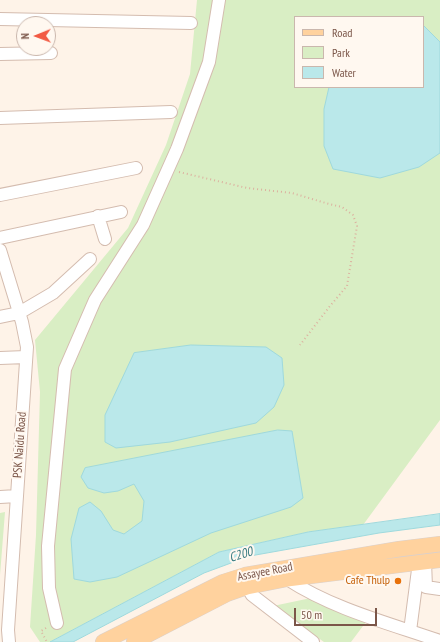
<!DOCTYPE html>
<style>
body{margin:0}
#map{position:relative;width:440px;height:642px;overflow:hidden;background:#fef3e8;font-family:"PT Sans Narrow",sans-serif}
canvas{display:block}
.legend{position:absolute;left:294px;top:16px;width:130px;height:72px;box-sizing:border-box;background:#fff8f0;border:1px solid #cab7ad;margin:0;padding:5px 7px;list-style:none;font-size:12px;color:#7b5649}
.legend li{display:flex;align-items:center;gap:8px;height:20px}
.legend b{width:20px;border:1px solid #cab7ad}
.north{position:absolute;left:16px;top:16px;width:40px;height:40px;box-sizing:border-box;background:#fff8f0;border:1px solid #cab7ad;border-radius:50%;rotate:269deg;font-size:11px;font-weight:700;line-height:16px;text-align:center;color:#7b5649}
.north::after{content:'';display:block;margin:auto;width:14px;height:18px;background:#f25a43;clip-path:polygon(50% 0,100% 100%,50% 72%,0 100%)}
.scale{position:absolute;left:294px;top:608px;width:83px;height:18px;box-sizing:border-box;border:2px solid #7b5649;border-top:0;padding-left:5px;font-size:12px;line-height:14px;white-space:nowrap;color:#7b5649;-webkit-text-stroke:3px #fff8f0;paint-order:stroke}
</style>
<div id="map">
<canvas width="440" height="642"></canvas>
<ul class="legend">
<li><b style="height:5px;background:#ffd29e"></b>Road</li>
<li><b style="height:11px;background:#d9eec4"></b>Park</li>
<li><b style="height:11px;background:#bae8ea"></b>Water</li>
</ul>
<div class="north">N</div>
<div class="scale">50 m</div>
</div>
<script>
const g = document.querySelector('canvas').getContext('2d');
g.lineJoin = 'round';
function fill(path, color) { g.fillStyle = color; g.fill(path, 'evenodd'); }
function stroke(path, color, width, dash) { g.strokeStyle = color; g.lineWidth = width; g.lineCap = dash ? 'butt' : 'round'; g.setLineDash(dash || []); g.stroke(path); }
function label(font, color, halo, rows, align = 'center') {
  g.font = font + ' "PT Sans Narrow",sans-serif'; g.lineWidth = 4; g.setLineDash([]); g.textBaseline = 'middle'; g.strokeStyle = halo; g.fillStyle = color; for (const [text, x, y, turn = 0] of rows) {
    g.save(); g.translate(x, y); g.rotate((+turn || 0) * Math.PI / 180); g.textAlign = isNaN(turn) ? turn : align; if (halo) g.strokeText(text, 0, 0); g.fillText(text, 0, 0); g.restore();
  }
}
const green = new Path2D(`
 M 197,0 L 440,0 L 440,420 L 363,525 L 308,532 L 219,552 L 50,642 L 40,642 L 30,627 L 36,535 L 40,392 L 35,340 L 128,228 L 166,145 L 190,74 ZM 295,17 L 423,17 L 423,87 L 295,87 Z
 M 5,512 L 0,575 L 0,513 Z
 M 311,598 L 366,622 L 351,642 L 324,642 L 273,606 Z`);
const water = new Path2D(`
 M 423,25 L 440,42 L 440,153 L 419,167 L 380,178 L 333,169 L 324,146 L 324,109 L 329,87 L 423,87 Z
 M 191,345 L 266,347 L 282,358 L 284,385 L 274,407 L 256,423 L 170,442 L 116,448 L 105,442 L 105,415 L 134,353 Z
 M 278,430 L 292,431 L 303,498 L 291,507 L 211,533 L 117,577 L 90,582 L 74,579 L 71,539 L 79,508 L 90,502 L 101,511 L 113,530 L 124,534 L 142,521 L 144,501 L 134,484 L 118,491 L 104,493 L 88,488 L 81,477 L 85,468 Z
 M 440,514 L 440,525 L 379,533 L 250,556 L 204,573 L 73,642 L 50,642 L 219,552 L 308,532 Z`);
const path = new Path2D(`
 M 179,172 L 247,188 L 292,193 L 329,204 L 342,207 L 353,215 L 357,226 L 347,286 L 330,306 L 300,345
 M 46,628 L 41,631 L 47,642`);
const minor = new Path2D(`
 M 0,19 L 191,23
 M 0,54 L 51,53
 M 0,118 L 171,112
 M 0,195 L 136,168
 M 98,216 L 105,239
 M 0,238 L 121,212
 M 0,250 L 22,322 L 27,347 L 8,630 L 9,642
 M 0,317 L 19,313 L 53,293 L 90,259
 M 0,358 L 26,357
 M 0,497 L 17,496
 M 425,561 L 426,587 L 440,589
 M 287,579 C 333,609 388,623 440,641
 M 247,587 L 252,595 L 313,642
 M 57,623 L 49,588 L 48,546 L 65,369 L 95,300 L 143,225 L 177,149 L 209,62 L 219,0
 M 410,631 L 419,562`);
const major = new Path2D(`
 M 103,642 L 223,582 L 245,575 L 399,549 L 440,544
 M 134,642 L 227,594 L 247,587 L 287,579 L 440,560`);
const markers = [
 [398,581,4,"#e8710a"]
];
const streetNames = [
 ["PSK Naidu Road",20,445,-86],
 ["Assayee Road",265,572,-11]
];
const foodNames = [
 ["Cafe Thulp",390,581]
];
const waterNames = [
 ["C200",241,555,-17]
];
fill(green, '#d9eec4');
fill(water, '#bae8ea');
stroke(water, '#9fd9dd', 1);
stroke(minor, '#d4bcaf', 14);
stroke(major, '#dad0cc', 16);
stroke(path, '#dcb19f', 2, [1, 3]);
stroke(minor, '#fff', 12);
stroke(major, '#ffd29e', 15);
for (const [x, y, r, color] of markers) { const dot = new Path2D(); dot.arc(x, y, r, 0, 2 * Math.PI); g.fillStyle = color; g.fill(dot); stroke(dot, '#fff8f0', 1.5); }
label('12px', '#7b5649', '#fff8f0', streetNames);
label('12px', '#c56008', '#fff8f0', foodNames, 'right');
label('italic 13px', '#3a7c82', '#fff8f0', waterNames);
</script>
